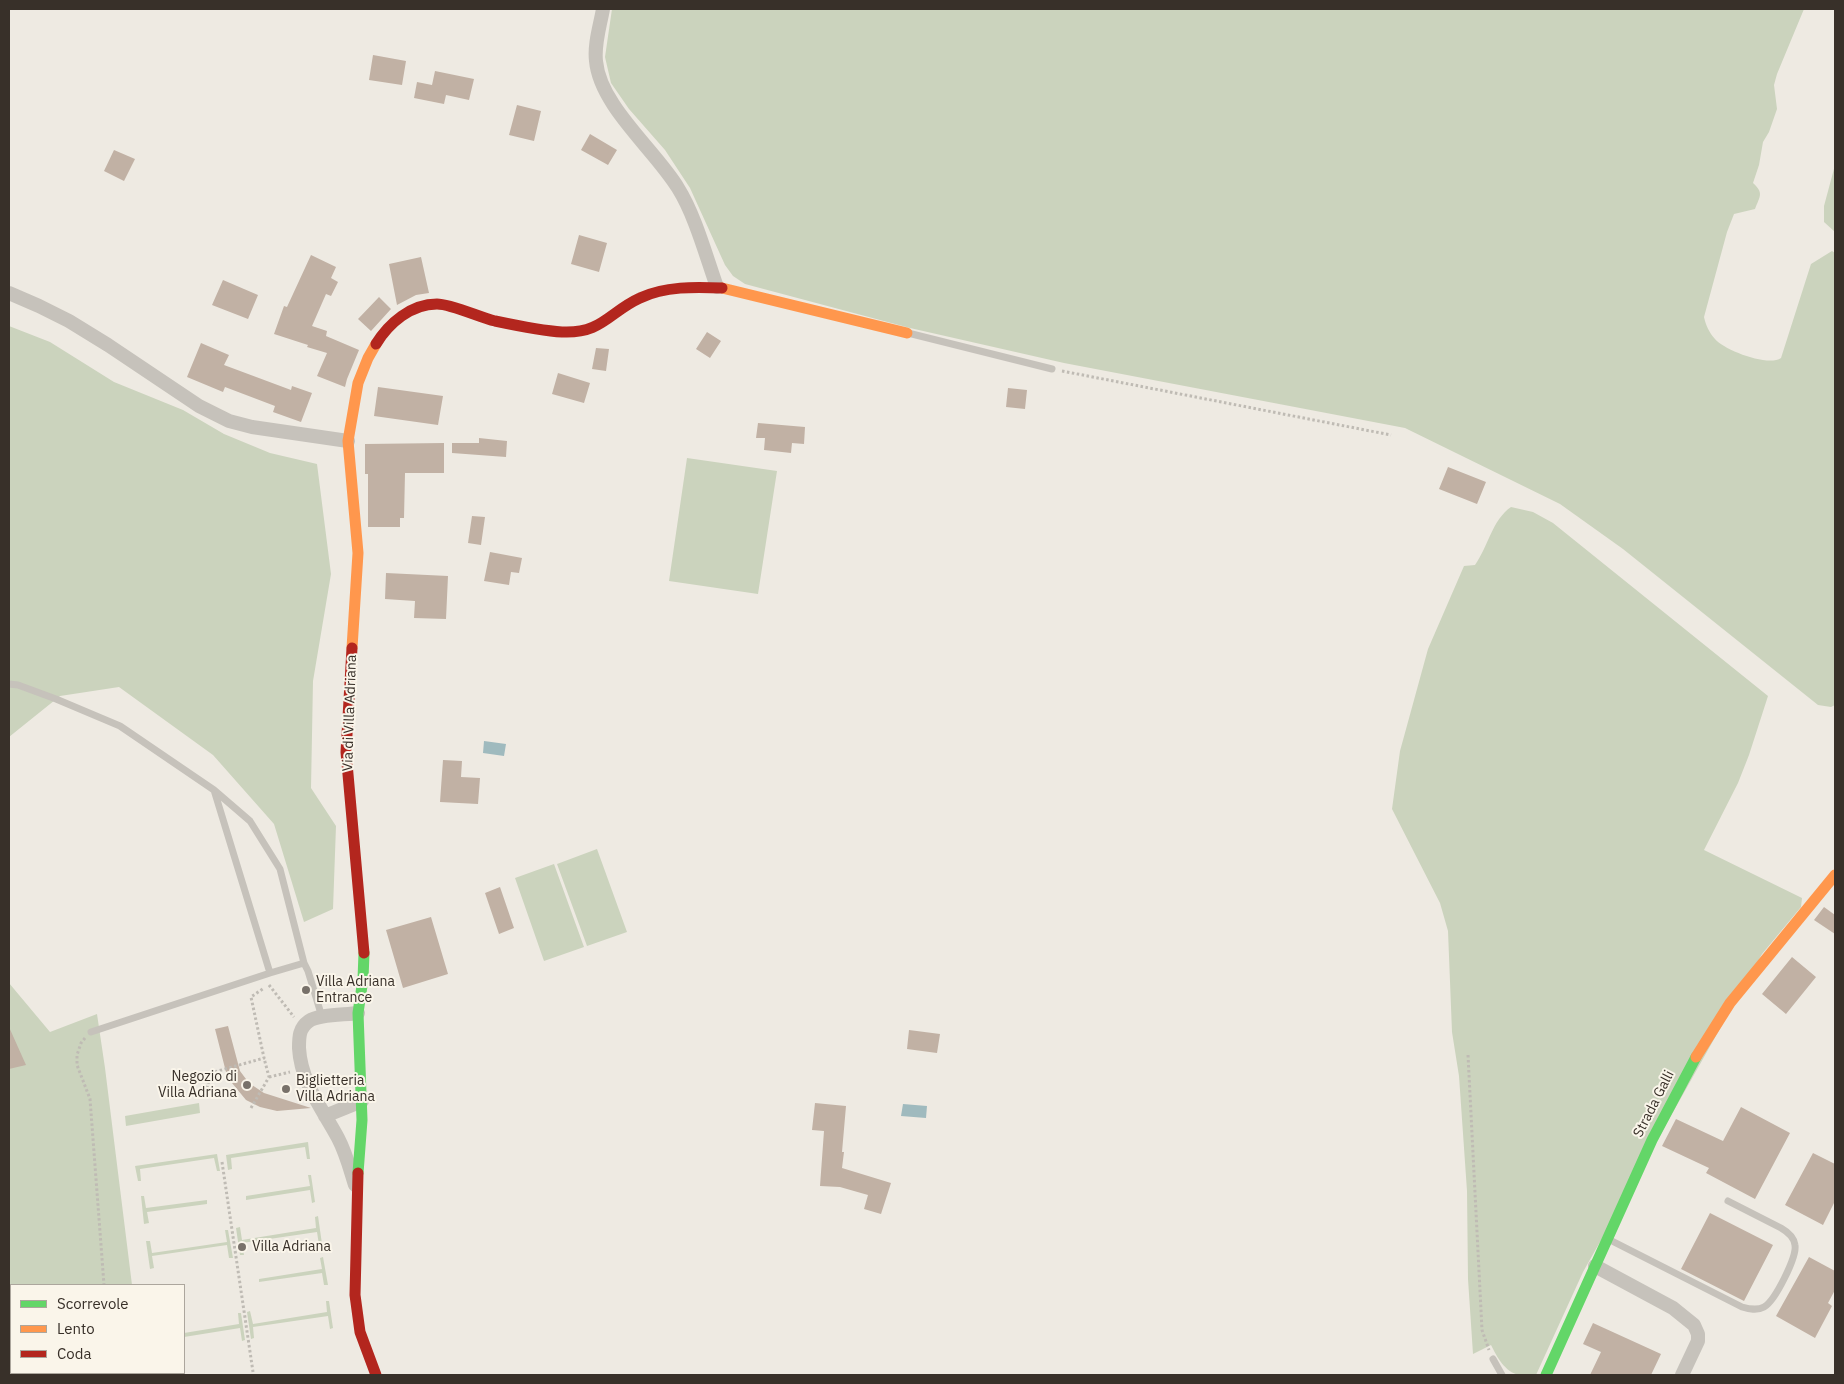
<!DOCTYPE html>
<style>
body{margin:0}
#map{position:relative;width:1844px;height:1384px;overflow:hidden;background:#eeeae2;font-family:"IBM Plex Sans",sans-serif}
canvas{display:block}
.frame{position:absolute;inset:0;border:10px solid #383029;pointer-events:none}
.legend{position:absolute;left:10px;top:1284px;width:175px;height:90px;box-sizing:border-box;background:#faf5ea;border:1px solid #aca69d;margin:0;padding:6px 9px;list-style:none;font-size:15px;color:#383029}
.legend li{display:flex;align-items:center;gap:10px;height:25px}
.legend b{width:25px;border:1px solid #aca69d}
</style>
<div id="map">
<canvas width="1844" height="1384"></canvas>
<div class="frame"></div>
<ul class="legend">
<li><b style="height:6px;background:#63d668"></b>Scorrevole</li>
<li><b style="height:6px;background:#ff974d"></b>Lento</li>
<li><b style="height:6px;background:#b3261e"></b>Coda</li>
</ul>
</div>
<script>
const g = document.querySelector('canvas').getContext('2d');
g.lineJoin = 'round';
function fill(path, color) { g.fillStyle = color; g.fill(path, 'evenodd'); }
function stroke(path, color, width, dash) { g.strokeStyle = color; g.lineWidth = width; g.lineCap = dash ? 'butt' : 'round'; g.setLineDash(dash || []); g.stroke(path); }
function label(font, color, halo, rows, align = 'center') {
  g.font = font + ' "IBM Plex Sans",sans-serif'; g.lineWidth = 4; g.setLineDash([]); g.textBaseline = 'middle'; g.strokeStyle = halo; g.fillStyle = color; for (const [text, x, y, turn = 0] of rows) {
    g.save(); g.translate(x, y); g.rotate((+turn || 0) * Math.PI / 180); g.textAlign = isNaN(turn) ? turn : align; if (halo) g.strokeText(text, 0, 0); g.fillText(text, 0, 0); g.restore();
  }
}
const green = new Path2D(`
 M 612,9 L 1804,9 L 1777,74 L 1774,85 L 1777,109 L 1769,132 L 1763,142 L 1759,165 L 1753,183 C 1764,193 1760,196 1755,209 L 1734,214 L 1727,232 L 1704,317 C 1706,326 1709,332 1715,339 C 1724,350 1768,367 1781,358 L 1811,264 L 1832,251 L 1835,253 L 1835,705 L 1831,707 L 1818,705 L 1623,549 L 1560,504 L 1405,428 L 1064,363 L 910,328 L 745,284 L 733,276 L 725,265 L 690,188 L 665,150 L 629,109 L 611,83 L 605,57 Z
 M 1835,165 L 1835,232 L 1824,222 L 1824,206 Z
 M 9,326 L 50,342 L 114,382 L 183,410 L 224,434 L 270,453 L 317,464 L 331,574 L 313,681 L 311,788 L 336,826 L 333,909 L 304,922 L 274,824 L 213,755 L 119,687 L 60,696 L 9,737 Z
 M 687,458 L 777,471 L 758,594 L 669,581 Z
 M 1511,507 L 1533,512 L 1553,523 L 1768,696 L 1749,755 L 1738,783 L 1704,850 L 1802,898 L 1801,907 L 1762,954 L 1583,1272 L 1536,1375 C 1531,1375 1524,1377 1519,1375 C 1505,1372 1497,1357 1491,1345 L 1473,1354 L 1468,1279 L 1467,1191 L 1459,1076 L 1452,1032 L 1448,931 L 1440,903 L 1392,809 L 1400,751 L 1428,649 L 1464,566 L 1475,565 C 1488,547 1492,520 1511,507 Z
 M 597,849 L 627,932 L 587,946 L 557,864 Z
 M 554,864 L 584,947 L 544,961 L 515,878 Z
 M 9,983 L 50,1032 L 97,1014 L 105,1068 L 132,1285 L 11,1285 L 11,1373 L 142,1373 L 143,1375 L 9,1375 Z
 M 199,1103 L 200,1113 L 126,1126 L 125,1116 Z
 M 308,1142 L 310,1159 L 307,1159 L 305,1147 L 231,1158 L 232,1169 L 228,1170 L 226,1155 Z
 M 217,1154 L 220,1171 L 217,1171 L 214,1158 L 140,1169 L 141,1181 L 138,1181 L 135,1166 Z
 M 308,1175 L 311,1175 L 315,1202 L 312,1203 L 310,1190 L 246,1200 L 246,1196 L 310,1186 Z
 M 141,1196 L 144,1196 L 146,1208 L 207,1200 L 207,1204 L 147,1212 L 149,1223 L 144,1224 Z
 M 318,1216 L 322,1244 L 319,1245 L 317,1232 L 242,1243 L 244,1255 L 240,1255 L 236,1228 L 240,1227 L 242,1240 L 316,1228 L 315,1217 Z
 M 225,1230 L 228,1230 L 233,1258 L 229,1258 L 227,1245 L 152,1256 L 154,1268 L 150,1269 L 146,1241 L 150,1241 L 152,1253 L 227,1242 Z
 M 323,1257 L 328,1285 L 324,1285 L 322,1273 L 259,1282 L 259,1279 L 322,1269 L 320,1258 Z
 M 326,1301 L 329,1301 L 333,1328 L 330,1329 L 328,1316 L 253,1327 L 254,1338 L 251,1339 L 247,1312 L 250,1311 L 253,1324 L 327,1312 Z
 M 238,1313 L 241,1313 L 245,1340 L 242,1341 L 240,1328 L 184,1337 L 184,1333 L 239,1324 Z`);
const water = new Path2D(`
 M 484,741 L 506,744 L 504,756 L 483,753 Z
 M 903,1104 L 927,1106 L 926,1118 L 901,1116 Z`);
const building = new Path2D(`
 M 373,55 L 406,61 L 402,85 L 369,80 Z
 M 435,71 L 474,79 L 469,100 L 446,95 L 444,104 L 414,98 L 417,82 L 432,85 Z
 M 517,105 L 541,111 L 534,141 L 509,135 Z
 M 590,134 L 617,150 L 608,165 L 581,150 Z
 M 114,150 L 135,159 L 124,181 L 104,171 Z
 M 579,235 L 607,243 L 599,272 L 571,264 Z
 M 311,255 L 336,267 L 331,278 L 338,282 L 331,296 L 326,294 L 312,326 L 327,331 L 326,336 L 359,350 L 347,379 L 345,387 L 317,376 L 327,353 L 307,347 L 308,345 L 274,334 L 284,306 L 287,307 Z
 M 421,257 L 429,293 L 416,295 L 397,305 L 389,264 Z
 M 223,280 L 258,295 L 248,319 L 212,305 Z
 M 379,297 L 391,309 L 371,331 L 358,319 Z
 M 707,332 L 721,341 L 710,358 L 696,349 Z
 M 201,343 L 229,355 L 224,365 L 291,390 L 292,386 L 312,393 L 301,422 L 273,412 L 275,406 L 225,387 L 223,392 L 187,377 Z
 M 596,348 L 609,349 L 606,371 L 592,369 Z
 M 558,373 L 590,383 L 584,403 L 552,394 Z
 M 378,387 L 443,396 L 438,425 L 374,416 Z
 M 1008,388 L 1027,390 L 1025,409 L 1006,407 Z
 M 758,423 L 805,427 L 804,444 L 792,443 L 791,453 L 764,450 L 765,438 L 756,438 Z
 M 479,438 L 507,441 L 506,457 L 452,453 L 452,443 L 479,443 Z
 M 444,443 L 444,473 L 405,473 L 404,518 L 400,518 L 400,527 L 368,527 L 368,474 L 365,474 L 365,444 Z
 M 1448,467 L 1486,482 L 1477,504 L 1439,489 Z
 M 472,516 L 485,517 L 481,545 L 468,543 Z
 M 490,552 L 522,558 L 519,573 L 511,572 L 509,585 L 484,581 Z
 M 386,573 L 448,576 L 446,619 L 414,618 L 415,601 L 385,599 Z
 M 443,760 L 462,761 L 461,777 L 480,778 L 478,804 L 440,802 Z
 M 500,887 L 514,928 L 499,934 L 485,893 Z
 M 1824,907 L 1835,915 L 1835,934 L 1814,920 Z
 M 431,917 L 448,974 L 403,988 L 386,930 Z
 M 1792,957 L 1816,977 L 1786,1014 L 1762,994 Z
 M 228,1026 L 240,1071 L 249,1083 L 264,1093 L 311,1108 L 277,1111 L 260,1107 L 246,1100 L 232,1083 L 226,1072 L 215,1029 Z
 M 9,1027 L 26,1065 L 9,1069 Z
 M 909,1030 L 940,1034 L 937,1053 L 907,1049 Z
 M 815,1103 L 846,1106 L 842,1152 L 844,1152 L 842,1168 L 891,1183 L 881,1214 L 864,1209 L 868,1195 L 840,1187 L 820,1186 L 824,1131 L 812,1130 Z
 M 1741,1107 L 1790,1133 L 1755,1199 L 1706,1173 L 1709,1168 L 1662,1146 L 1676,1119 L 1723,1141 Z
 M 1813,1153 L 1835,1164 L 1835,1201 L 1823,1225 L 1785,1205 Z
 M 1710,1213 L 1773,1245 L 1744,1301 L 1681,1269 Z
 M 1809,1257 L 1835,1271 L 1835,1290 L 1828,1303 L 1832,1306 L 1815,1338 L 1776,1316 Z
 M 1593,1323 L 1661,1354 L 1651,1375 L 1590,1375 L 1601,1352 L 1583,1344 Z`);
const path = new Path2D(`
 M 1062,371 L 1391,435
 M 269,985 L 294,1017
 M 85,1038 L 81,1043 L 77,1055 L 77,1065 L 90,1099 L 104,1285
 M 1468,1055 L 1482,1330 L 1489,1350
 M 269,1077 L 290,1072
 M 204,1098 L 211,1073 L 264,1058 L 251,997 L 264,988
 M 251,1108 L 269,1077 L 264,1058
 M 222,1162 L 253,1372
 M 105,1373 L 105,1375`);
const lane = new Path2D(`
 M 908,333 L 1052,369
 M 9,684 L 18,685 L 56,699 L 120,726 L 214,790 L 270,973
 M 304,963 L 308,971 L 322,1017
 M 91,1032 L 270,973 L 304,963 L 280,869 L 250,821 L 214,790
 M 1610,1240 L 1742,1307 C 1749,1309 1757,1311 1764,1307 C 1775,1301 1797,1257 1795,1245 C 1794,1237 1788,1232 1781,1228 L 1728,1201
 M 1493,1359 L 1502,1375`);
const street = new Path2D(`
 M 603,9 C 600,26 594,44 596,61 C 600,106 655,150 678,188 C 695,215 706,256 717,287
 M 9,293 L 39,306 L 69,321 L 108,345 L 199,406 L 229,421 L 252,427 L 348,441
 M 325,1116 L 362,1101
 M 355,1185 C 350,1169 346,1153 338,1138 C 322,1108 301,1083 299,1048 C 299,1037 299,1028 309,1021 C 319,1014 345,1015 358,1013
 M 1595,1266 L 1673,1308 L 1694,1325 L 1698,1334 L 1698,1341 L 1682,1375`);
const fast = new Path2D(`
 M 358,1173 L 362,1120 L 358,1013 L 363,979 L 364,953
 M 1546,1375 L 1652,1140 L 1696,1057`);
const slow = new Path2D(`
 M 722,288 L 907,333
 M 352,648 L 358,553 L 348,441 L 358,383 L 368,358 L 376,344
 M 1696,1057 L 1730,1003 L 1835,875`);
const jam = new Path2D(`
 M 376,344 C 389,323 411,304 437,304 C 451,304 479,317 495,321 C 514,325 543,331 562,332 C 602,334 609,312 640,298 C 665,286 695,287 722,288
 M 352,648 L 346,752 L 364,953
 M 358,1173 L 355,1295 L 360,1332 L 376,1375`);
const markers = [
 [306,990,5,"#78716a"],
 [247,1085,5,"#78716a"],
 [286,1089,5,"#78716a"],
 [242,1247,5,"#78716a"]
];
const streetNames = [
 ["Via di Villa Adriana",350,713,-88],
 ["Strada Galli",1654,1104,-63]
];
const poiNames = [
 ["Villa Adriana",316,982],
 ["Entrance",316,998],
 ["Negozio di",237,1077,"right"],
 ["Villa Adriana",237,1093,"right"],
 ["Biglietteria",296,1081],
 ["Villa Adriana",296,1097],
 ["Villa Adriana",252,1247]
];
fill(green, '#cbd3bd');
fill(water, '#9fbabe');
fill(building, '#c1b1a4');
stroke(path, '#bfbbb4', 3, [2.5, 2.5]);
stroke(lane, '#c6c2bb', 7);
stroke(street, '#c6c2bb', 14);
stroke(fast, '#63d668', 11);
stroke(slow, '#ff974d', 11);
stroke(jam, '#b3261e', 11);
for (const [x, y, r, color] of markers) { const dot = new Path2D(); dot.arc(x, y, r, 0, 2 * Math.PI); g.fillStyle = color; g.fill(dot); stroke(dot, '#faf5ea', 2); }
label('14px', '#383029', '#faf5ea', streetNames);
label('14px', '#383029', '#faf5ea', poiNames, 'left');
</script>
